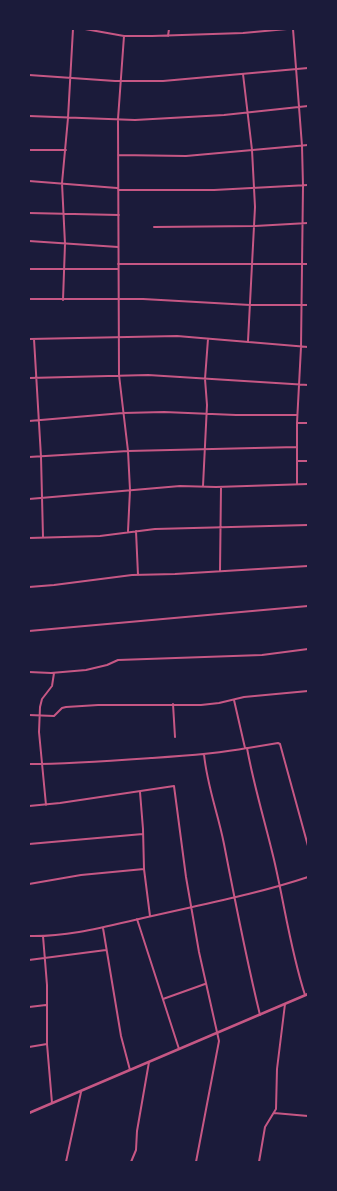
<!DOCTYPE html>
<style>
body{margin:0}
#map{position:relative;width:337px;height:1191px;overflow:hidden;background:#1b1b3a;font-family:Signika,sans-serif}
canvas{display:block}
.frame{position:absolute;inset:0;border:30px solid #1b1b3a;pointer-events:none}
</style>
<div id="map">
<canvas width="337" height="1191"></canvas>
<div class="frame"></div>
</div>
<script>
const g = document.querySelector('canvas').getContext('2d');
g.lineJoin = 'round';
function stroke(path, color, width, dash) { g.strokeStyle = color; g.lineWidth = width; g.lineCap = dash ? 'butt' : 'round'; g.setLineDash(dash || []); g.stroke(path); }
const minor = new Path2D(`
 M 43,29 L 85,29 L 124,36 L 152,36 L 243,33 L 287,29
 M 293,29 L 302,146 L 303,186 L 301,347 L 297,423 L 297,484
 M 124,36 L 118,119 L 119,375 L 128,451 L 130,490 L 128,531
 M 168,36 L 169,29
 M 243,74 L 252,150 L 255,207 L 248,341
 M 29,75 L 115,81 L 163,81 L 308,68
 M 29,116 L 135,120 L 224,115 L 308,106
 M 29,150 L 66,150
 M 118,155 L 186,156 L 308,145
 M 29,181 L 117,188
 M 118,190 L 214,190 L 308,185
 M 29,213 L 119,215
 M 154,227 L 255,226 L 308,223
 M 29,241 L 118,247
 M 118,264 L 308,264
 M 29,269 L 118,269
 M 29,299 L 143,299 L 250,305 L 308,305
 M 63,300 L 65,244 L 62,183 L 68,118 L 73,29
 M 29,339 L 177,336 L 308,347
 M 34,339 L 41,457 L 43,537
 M 29,378 L 148,375 L 308,385
 M 29,421 L 123,413 L 164,412 L 236,415 L 297,415
 M 297,423 L 308,423
 M 29,457 L 128,451 L 297,447
 M 297,461 L 308,461
 M 203,486 L 207,405 L 205,379 L 208,339
 M 29,499 L 180,486 L 216,487 L 308,484
 M 136,531 L 138,575
 M 29,538 L 100,536 L 155,529 L 308,525
 M 220,571 L 221,487
 M 29,587 L 54,585 L 132,575 L 175,574 L 308,566
 M 29,631 L 308,606
 M 29,672 L 51,673 L 86,670 L 107,665 L 118,660 L 262,655 L 308,649
 M 234,700 L 245,748
 M 173,704 L 175,737
 M 29,715 L 54,716 L 62,708 L 66,707 L 98,705 L 201,705 L 219,703 L 244,697 L 308,691
 M 248,748 L 278,743 L 280,744 L 308,846
 M 204,754 C 207,786 218,813 224,844 C 235,901 246,958 260,1015
 M 29,764 C 70,764 110,761 151,758 C 183,756 216,754 247,748 C 254,787 266,825 275,864 C 285,908 291,952 305,995
 M 140,792 L 143,829 L 144,869 L 150,916
 M 46,805 L 39,732 L 40,707 L 42,699 L 52,686 L 54,673
 M 29,806 L 60,803 L 174,786 L 186,877 L 199,952 L 219,1041 L 196,1162
 M 29,844 L 143,834
 M 29,884 L 81,875 L 144,869
 M 137,919 L 179,1049
 M 103,928 L 121,1036 L 130,1070
 M 29,936 C 71,937 111,925 152,916 C 204,904 257,894 308,877
 M 43,936 L 47,985 L 47,1044 L 52,1103
 M 29,960 L 106,950
 M 163,999 L 205,984
 M 29,1007 L 46,1005
 M 29,1047 L 47,1044
 M 274,1113 L 308,1116
 M 66,1162 L 81,1092
 M 131,1162 L 136,1150 L 137,1131 L 149,1062
 M 259,1162 L 265,1127 L 276,1109 L 277,1069 L 285,1004`);
const tertiary = new Path2D(`
 M 29,1113 L 308,994`);
stroke(minor, '#c65784', 2);
stroke(tertiary, '#c65784', 2.5);
</script>
